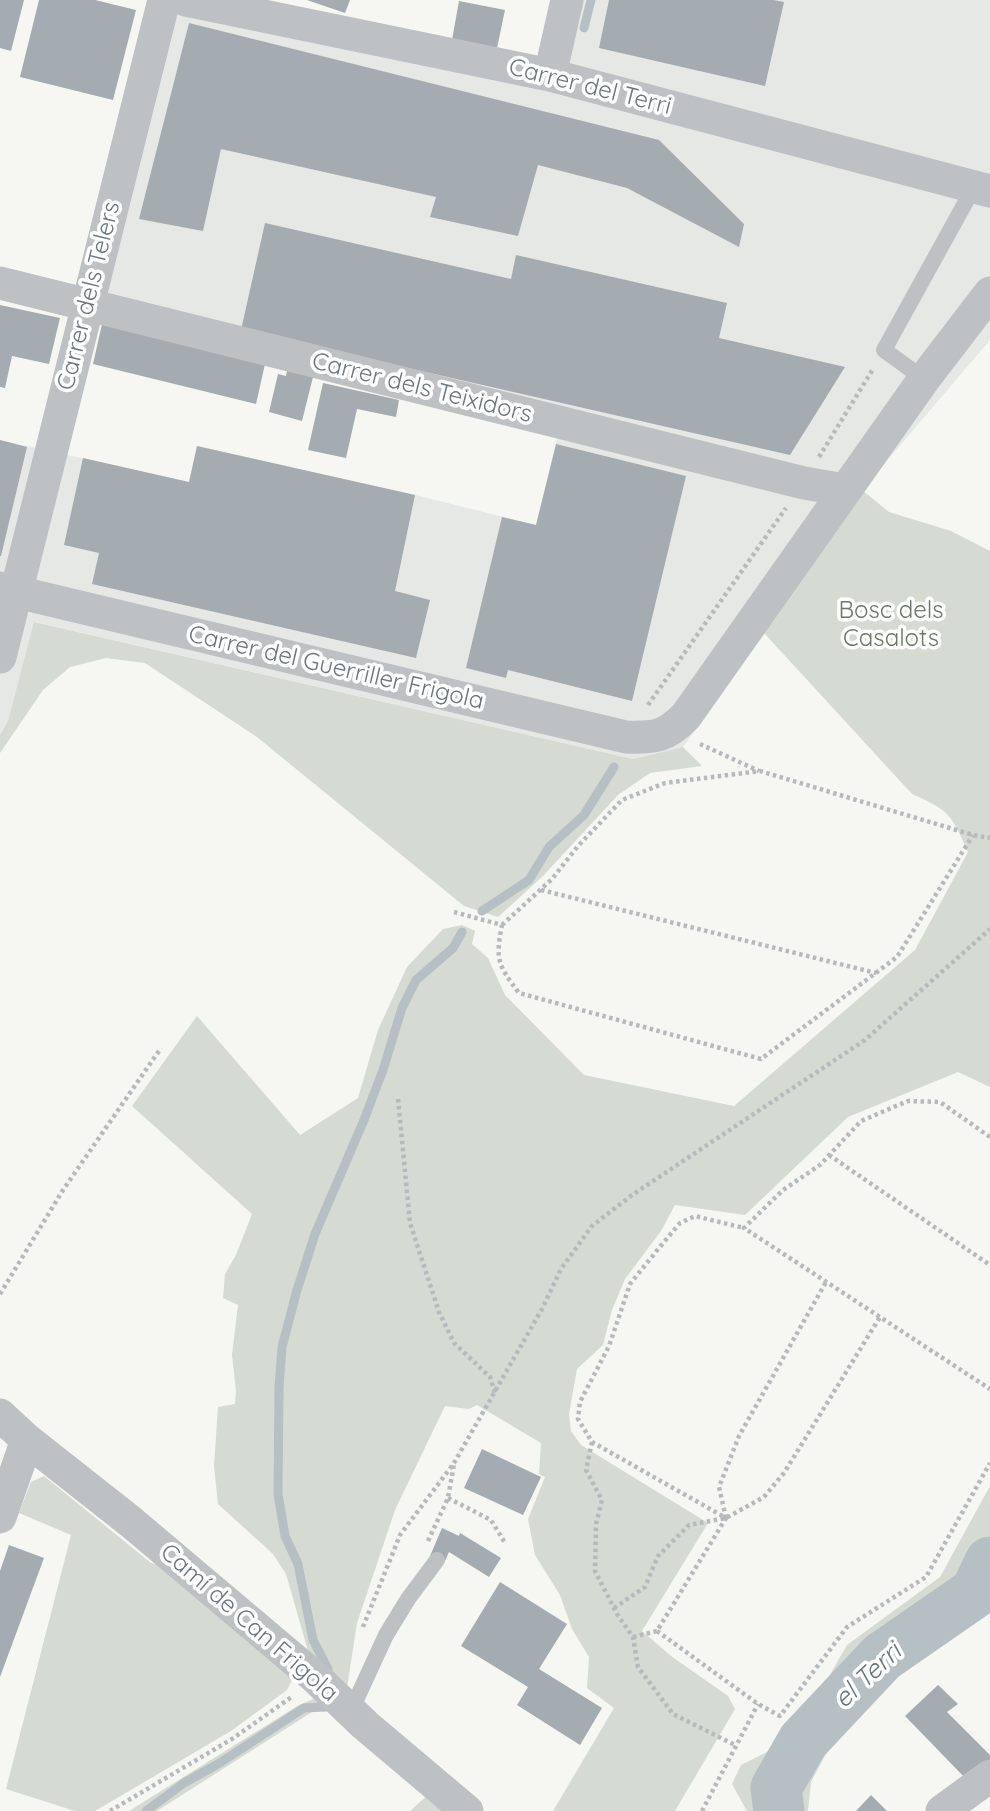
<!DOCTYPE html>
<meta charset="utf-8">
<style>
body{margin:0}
canvas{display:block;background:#f6f6f3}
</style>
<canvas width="990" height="1811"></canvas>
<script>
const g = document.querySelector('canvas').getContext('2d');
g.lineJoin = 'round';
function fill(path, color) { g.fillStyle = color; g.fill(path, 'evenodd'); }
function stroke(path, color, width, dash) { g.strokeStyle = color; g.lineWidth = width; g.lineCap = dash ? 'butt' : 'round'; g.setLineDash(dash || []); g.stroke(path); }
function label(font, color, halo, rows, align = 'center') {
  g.font = font + ' Quicksand,sans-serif'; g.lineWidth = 7; g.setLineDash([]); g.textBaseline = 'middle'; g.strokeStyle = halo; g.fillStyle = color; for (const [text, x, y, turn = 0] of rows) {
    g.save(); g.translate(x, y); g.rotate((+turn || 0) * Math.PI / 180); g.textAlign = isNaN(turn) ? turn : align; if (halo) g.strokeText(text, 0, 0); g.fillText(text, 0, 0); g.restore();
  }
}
const built = new Path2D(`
 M 164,0 L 549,75 L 567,0 L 990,0 L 990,340 L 862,490 L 764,633 L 683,747 L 633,759 L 35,622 L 8,721 L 0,735 L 0,440 L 189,482 L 197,446 L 415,495 L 536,525 L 556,444 L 560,423 L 87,303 Z`);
const green = new Path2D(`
 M 862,490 L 889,512 L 951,531 L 990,551 L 990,1087 L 958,1072 L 848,1117 L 745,1215 L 675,1205 L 661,1231 L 625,1279 L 612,1310 L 603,1345 L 577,1369 L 569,1414 L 571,1431 L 581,1445 L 708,1523 L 642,1631 L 671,1656 L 728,1696 L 735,1709 L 675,1811 L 553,1811 L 614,1708 L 587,1688 L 589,1657 L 572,1629 L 560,1595 L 535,1555 L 528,1519 L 545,1477 L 539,1474 L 541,1443 L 477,1405 L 469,1409 L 445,1406 L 395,1510 L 357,1623 L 347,1688 L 310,1658 L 286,1574 L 273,1554 L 218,1504 L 214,1466 L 218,1407 L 235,1404 L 236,1391 L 232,1355 L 238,1305 L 223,1298 L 225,1274 L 236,1255 L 252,1214 L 132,1106 L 197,1016 L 300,1135 L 358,1098 L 378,1030 L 407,967 L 443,929 L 462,925 L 475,931 L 472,944 L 488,958 L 505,995 L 584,1075 L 734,1106 L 915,950 L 968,852 C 951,814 950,811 912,794 L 764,633 Z
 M 34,622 L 633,759 L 683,747 L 702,766 L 650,773 L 618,795 L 543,876 L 498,917 L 464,906 L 257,737 L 145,663 L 106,658 L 70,667 L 43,690 L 0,753 L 0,735 L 8,721 Z
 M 44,1476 L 151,1563 L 168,1567 L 290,1673 L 292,1680 L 287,1690 L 231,1731 L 95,1811 L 75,1811 L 6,1789 L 71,1535 L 19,1513 L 31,1482 Z
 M 990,1486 L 990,1601 L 923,1648 L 835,1737 L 811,1782 L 808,1811 L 747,1811 L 732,1784 L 741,1765 L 769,1751 L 800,1714 L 828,1678 L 847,1645 L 940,1577 Z
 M 316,1698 L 330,1709 L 312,1712 L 157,1811 L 129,1811 L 299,1705 Z
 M 429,1794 L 448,1811 L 410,1811 Z`);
const stream = new Path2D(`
 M 584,28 L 591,0
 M 482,911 L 529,880 L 549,847 L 584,815 L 614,767
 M 328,1669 L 313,1640 L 298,1564 L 285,1536 L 278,1494 L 279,1387 L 282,1347 L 297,1290 L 315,1234 L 364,1120 L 383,1070 L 402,1008 L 416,980 L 453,948 L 462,932
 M 146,1811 L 184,1783 L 218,1764 L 304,1708 L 326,1707`);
const river = new Path2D(`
 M 779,1811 L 776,1788 L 803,1741 L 882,1657 L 976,1592 L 990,1562`);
const building = new Path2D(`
 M 0,0 L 24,0 L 11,51 L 0,48 Z
 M 39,0 L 95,0 L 136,10 L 113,100 L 20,77 Z
 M 307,0 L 350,0 L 345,13 Z
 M 609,0 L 773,0 L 784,2 L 765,86 L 599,48 Z
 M 459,1 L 505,10 L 497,48 L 452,40 Z
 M 189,23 L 659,140 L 744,224 L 739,247 L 627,188 L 538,165 L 518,236 L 430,217 L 436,197 L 221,149 L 203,231 L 139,219 Z
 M 265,223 L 511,279 L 516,255 L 727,303 L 719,338 L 845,367 L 790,455 L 241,330 Z
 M 0,305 L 60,318 L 49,364 L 12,356 L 5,388 L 0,387 Z
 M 102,324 L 265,364 L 256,404 L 93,364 Z
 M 287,371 L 313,377 L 302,421 L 269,412 L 278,374 L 286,376 Z
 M 323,383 L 399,400 L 396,417 L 357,409 L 346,458 L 308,450 Z
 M 0,440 L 27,447 L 1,556 L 0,556 Z
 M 556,444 L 686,476 L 632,701 L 508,670 L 506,678 L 466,668 L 502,517 L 536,525 Z
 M 197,446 L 415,495 L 395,591 L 430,600 L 416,658 L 92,584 L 99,553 L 64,545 L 83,458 L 189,482 Z
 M 482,1449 L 541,1477 L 523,1515 L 464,1488 Z
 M 442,1528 L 459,1536 L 460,1533 L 501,1558 L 489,1577 L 449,1552 L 444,1563 L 430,1556 Z
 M 9,1545 L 44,1558 L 0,1677 L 0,1571 Z
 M 500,1582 L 567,1624 L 539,1669 L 602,1708 L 580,1745 L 517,1705 L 528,1687 L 461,1646 Z
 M 938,1685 L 958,1704 L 947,1712 L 990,1755 L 990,1764 L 968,1781 L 905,1716 Z
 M 871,1795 L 887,1811 L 856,1811 Z`);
const path = new Path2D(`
 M 819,457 L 873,369
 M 648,705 L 786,508
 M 700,744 L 759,771
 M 541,890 L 876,973
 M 454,912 L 502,925 C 495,960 498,965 519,993 L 761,1059 L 897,957 L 973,835
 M 502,925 L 552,879 L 578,846 L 622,800 L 665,783 L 760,771 L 973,835 L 990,838
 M 398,1099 L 410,1223 L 439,1312 L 454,1343 L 490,1377 L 495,1393
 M 990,1137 L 940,1102 L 908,1101 L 861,1121 L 820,1165 L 783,1190 L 744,1228 L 990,1389
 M 829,1155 L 990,1265
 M 0,1294 L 63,1190 L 161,1048
 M 592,1442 L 586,1470 L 602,1500 L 596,1524 L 595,1571 L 617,1614 L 633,1637 L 638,1667 L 673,1714 L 735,1745
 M 448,1498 L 491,1520 L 505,1543
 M 726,1518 L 719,1487 L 739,1436 L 826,1282
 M 428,1541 L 448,1498 L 454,1464
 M 614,1608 L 645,1587 L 658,1556 L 689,1525 L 726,1518 L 764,1497 L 784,1473 L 880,1317
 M 363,1627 L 400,1535 L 454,1463 L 542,1309 L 561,1269 L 592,1226 L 632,1195 L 865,1040 L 990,929
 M 657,1631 L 758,1704 L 780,1716 L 847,1627 L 926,1577 L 990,1463
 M 633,1637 L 657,1631 L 726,1518 L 592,1442 L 578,1419 L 580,1402 L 609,1346 L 630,1284 L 659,1248 L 680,1223 L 695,1216 L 744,1228
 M 110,1811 L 232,1739 L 293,1696
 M 702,1811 L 758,1704`);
const service = new Path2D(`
 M 924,379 L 884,350 L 974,187
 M 351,1711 L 386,1635 L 408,1599 L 437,1560`);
const minor = new Path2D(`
 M 186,0 L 550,75 L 990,191
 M 550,75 L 567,0
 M 0,283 L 804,483 L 845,490
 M 0,588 L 626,737 C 654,738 666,737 686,716 L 924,379 L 990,293
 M 0,657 L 164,0
 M 0,1415 L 27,1440 L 131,1522 L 317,1679 L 365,1725 L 467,1811
 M 0,1517 L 27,1440
 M 942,1811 L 990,1776`);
const streetNames = [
 ["Carrer del Terri",590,87,14],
 ["Carrer dels Telers",89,296,-76],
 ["Carrer dels Teixidors",422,388,14],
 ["Carrer del Guerriller Frigola",336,668,13],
 ["Camí de Can Frigola",249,1623,41]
];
const parkNames = [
 ["Bosc dels",891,611],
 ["Casalots",891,639]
];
const waterNames = [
 ["el Terri",868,1676,-43]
];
fill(built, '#e6e8e6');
fill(green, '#d5dad3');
stroke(stream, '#b6bfc4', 9);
stroke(river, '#b6bfc4', 51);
fill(building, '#a4abb1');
stroke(path, '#b7babc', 4.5, [3.5, 3.5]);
stroke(service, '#bdc1c4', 16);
stroke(minor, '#bdc1c4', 33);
label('24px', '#687581', '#fff', streetNames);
label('24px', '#697966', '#fff', parkNames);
label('italic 26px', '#64757d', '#fff', waterNames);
</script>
